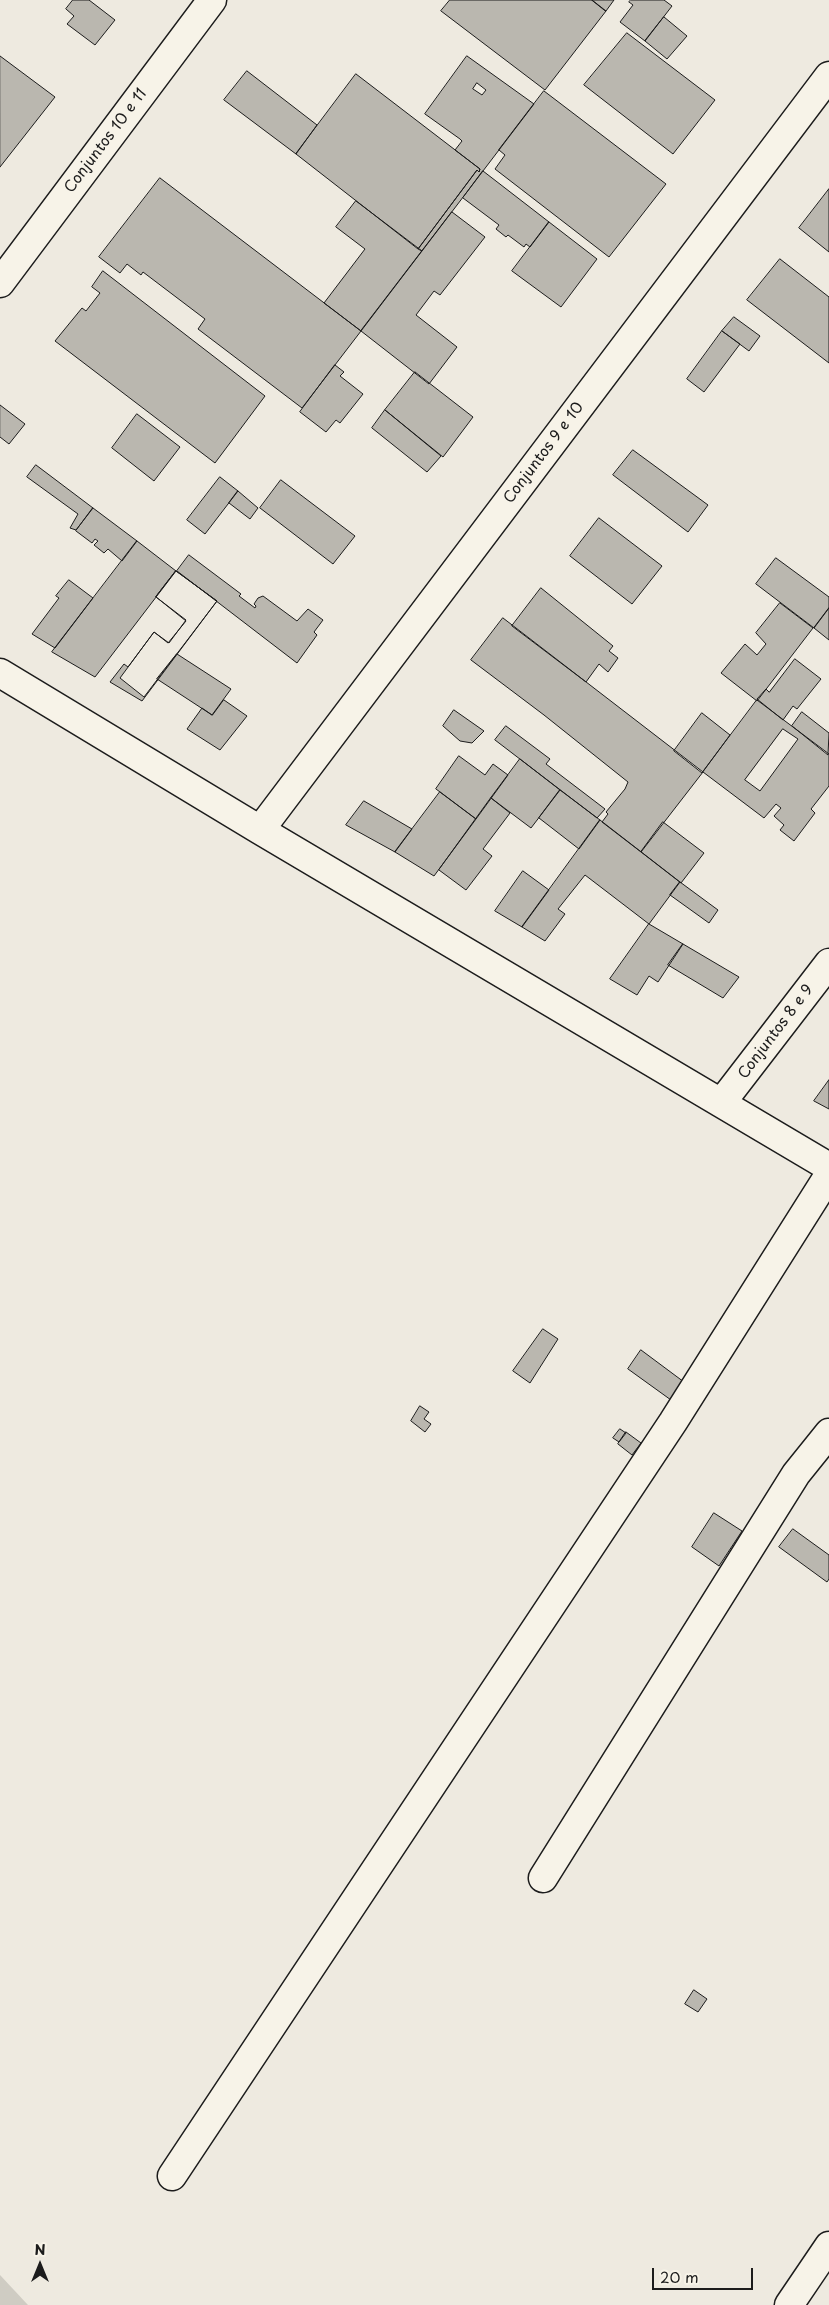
<!DOCTYPE html>
<style>
body{margin:0}
#map{position:relative;width:829px;height:2305px;overflow:hidden;background:#eeeae0;font-family:"Playpen Sans",sans-serif}
canvas{display:block}
.north{position:absolute;left:15px;top:2240px;width:50px;height:50px;-webkit-text-stroke:4px #f7f3e8;paint-order:stroke;rotate:0deg;font-size:14px;font-weight:700;line-height:20px;text-align:center;color:#1c1c1c}
.north::after{content:'';display:block;margin:auto;width:18px;height:22px;background:#1c1c1c;clip-path:polygon(50% 0,100% 100%,50% 72%,0 100%)}
.scale{position:absolute;left:652px;top:2268px;width:101px;height:22px;box-sizing:border-box;border:2px solid #1c1c1c;border-top:0;padding-left:6px;font-size:15px;line-height:18px;white-space:nowrap;color:#1c1c1c;-webkit-text-stroke:4px #f7f3e8;paint-order:stroke}
</style>
<div id="map">
<canvas width="829" height="2305"></canvas>
<div class="north">N</div>
<div class="scale">20 m</div>
</div>
<script>
const g = document.querySelector('canvas').getContext('2d');
g.lineJoin = 'round';
function fill(path, color) { g.fillStyle = color; g.fill(path, 'evenodd'); }
function stroke(path, color, width, dash) { g.strokeStyle = color; g.lineWidth = width; g.lineCap = dash ? 'butt' : 'round'; g.setLineDash(dash || []); g.stroke(path); }
function label(font, color, halo, rows, align = 'center') {
  g.font = font + ' "Playpen Sans",sans-serif'; g.lineWidth = 4; g.setLineDash([]); g.textBaseline = 'middle'; g.strokeStyle = halo; g.fillStyle = color; for (const [text, x, y, turn = 0] of rows) {
    g.save(); g.translate(x, y); g.rotate((+turn || 0) * Math.PI / 180); g.textAlign = isNaN(turn) ? turn : align; if (halo) g.strokeText(text, 0, 0); g.fillText(text, 0, 0); g.restore();
  }
}
const green = new Path2D(`
 M 0,2275 L 28,2305 L 0,2305 Z`);
const building = new Path2D(`
 M 73,0 L 89,0 L 115,20 L 95,45 L 67,24 L 74,16 L 66,9 Z
 M 450,0 L 592,0 L 606,11 L 545,90 L 441,11 Z
 M 592,0 L 614,0 L 606,11 Z
 M 631,0 L 664,0 L 672,6 L 645,41 L 620,22 L 633,5 L 629,2 Z
 M 664,17 L 687,36 L 667,59 L 645,41 Z
 M 627,33 L 715,100 L 673,154 L 584,85 Z
 M 0,56 L 55,97 L 0,167 Z
 M 467,56 L 534,104 L 422,251 L 418,249 L 477,170 L 479,172 L 480,169 L 455,150 L 462,141 L 460,139 L 425,114 ZM 477,83 L 486,90 L 482,95 L 473,89 Z
 M 247,71 L 317,125 L 296,154 L 224,100 Z
 M 356,74 L 480,169 L 479,172 L 477,170 L 418,249 L 296,154 Z
 M 544,91 L 666,184 L 609,257 L 495,169 L 505,155 L 499,150 Z
 M 483,171 L 549,222 L 530,247 L 526,244 L 524,247 L 508,235 L 506,237 L 496,229 L 499,225 L 463,198 Z
 M 160,178 L 361,331 L 302,408 L 198,329 L 205,319 L 143,272 L 141,275 L 127,264 L 120,273 L 99,257 Z
 M 829,189 L 829,252 L 799,228 Z
 M 356,201 L 422,251 L 361,331 L 324,303 L 365,249 L 336,227 Z
 M 452,212 L 485,237 L 440,295 L 434,291 L 416,315 L 457,347 L 429,384 L 361,331 Z
 M 549,222 L 597,259 L 561,307 L 512,271 Z
 M 780,259 L 829,297 L 829,363 L 747,300 Z
 M 103,271 L 265,396 L 215,463 L 55,341 L 82,308 L 86,311 L 100,293 L 92,287 Z
 M 734,317 L 760,336 L 749,351 L 722,331 Z
 M 722,331 L 740,344 L 704,392 L 687,379 Z
 M 335,365 L 344,372 L 340,376 L 363,394 L 340,423 L 336,420 L 326,432 L 300,412 Z
 M 415,372 L 473,417 L 443,457 L 385,410 Z
 M 0,405 L 25,424 L 9,444 L 0,437 Z
 M 385,410 L 441,456 L 427,472 L 372,428 Z
 M 137,414 L 180,447 L 154,481 L 112,448 Z
 M 633,450 L 708,505 L 688,532 L 613,475 Z
 M 36,465 L 93,508 L 76,530 L 70,528 L 78,514 L 27,477 Z
 M 220,477 L 238,491 L 205,534 L 187,520 Z
 M 281,480 L 355,536 L 333,564 L 260,508 Z
 M 238,491 L 258,508 L 250,519 L 229,503 Z
 M 93,508 L 137,541 L 122,561 L 108,549 L 104,553 L 94,545 L 98,541 L 95,539 L 92,543 L 76,531 Z
 M 599,518 L 662,566 L 632,604 L 570,556 Z
 M 137,541 L 176,571 L 95,677 L 52,652 Z
 M 189,555 L 241,594 L 239,596 L 255,608 L 256,606 L 254,604 L 258,598 L 263,596 L 297,621 L 308,609 L 323,620 L 314,632 L 317,635 L 297,663 L 177,571 Z
 M 776,558 L 829,597 L 829,608 L 814,628 L 756,584 Z
 M 176,571 L 217,601 L 144,697 L 120,678 L 154,632 L 169,643 L 186,620 L 156,597 Z
 M 176,571 L 217,601 L 142,701 L 110,682 L 124,664 L 128,667 L 154,632 L 168,643 L 186,621 L 156,597 Z
 M 69,580 L 93,598 L 55,648 L 32,634 L 59,598 L 56,596 Z
 M 541,588 L 613,646 L 609,651 L 618,658 L 608,672 L 599,664 L 586,682 L 512,626 Z
 M 780,603 L 813,628 L 757,701 L 721,673 L 745,644 L 757,655 L 766,644 L 756,633 Z
 M 829,608 L 829,640 L 814,628 Z
 M 503,618 L 703,772 L 641,852 L 602,822 L 608,814 L 606,812 L 625,789 L 628,782 L 544,715 L 471,660 Z
 M 177,654 L 231,689 L 212,715 L 157,679 Z
 M 795,659 L 821,679 L 797,709 L 793,706 L 783,720 L 757,699 L 766,689 L 769,692 Z
 M 224,700 L 247,716 L 220,750 L 187,729 L 202,708 L 212,715 Z
 M 757,700 L 829,754 L 829,786 L 811,809 L 815,813 L 794,841 L 780,830 L 784,825 L 774,816 L 781,808 L 776,804 L 764,818 L 703,772 ZM 783,729 L 798,739 L 760,791 L 745,780 Z
 M 454,710 L 484,731 L 472,743 L 460,741 L 443,726 Z
 M 802,712 L 829,733 L 828,755 L 792,726 Z
 M 702,713 L 730,735 L 702,773 L 674,751 Z
 M 506,726 L 550,759 L 546,764 L 605,809 L 597,818 L 495,740 Z
 M 459,756 L 485,775 L 493,764 L 508,775 L 476,819 L 436,789 Z
 M 520,759 L 560,790 L 531,828 L 491,798 Z
 M 560,790 L 600,820 L 579,849 L 539,818 Z
 M 440,792 L 476,819 L 434,876 L 395,852 Z
 M 491,798 L 510,813 L 483,849 L 492,856 L 466,890 L 439,870 Z
 M 364,801 L 412,829 L 395,852 L 346,825 Z
 M 600,820 L 680,882 L 649,924 L 585,875 L 558,909 L 565,914 L 545,941 L 522,927 Z
 M 663,822 L 704,853 L 681,883 L 641,852 Z
 M 523,871 L 549,890 L 522,927 L 495,911 Z
 M 680,882 L 718,910 L 709,923 L 670,895 Z
 M 649,924 L 683,944 L 658,982 L 649,976 L 637,995 L 610,979 Z
 M 683,944 L 739,977 L 723,998 L 668,965 Z
 M 829,1080 L 829,1109 L 814,1101 Z
 M 543,1329 L 558,1339 L 530,1383 L 513,1371 Z
 M 641,1350 L 684,1382 L 671,1400 L 628,1369 Z
 M 420,1406 L 429,1412 L 424,1419 L 431,1424 L 425,1432 L 411,1421 Z
 M 620,1429 L 626,1433 L 619,1442 L 613,1438 Z
 M 626,1432 L 641,1443 L 632,1455 L 618,1444 Z
 M 714,1513 L 742,1531 L 719,1566 L 692,1547 Z
 M 793,1529 L 829,1555 L 829,1579 L 827,1582 L 779,1547 Z
 M 694,1990 L 707,1999 L 698,2012 L 685,2004 Z`);
const minor = new Path2D(`
 M 0,283 L 212,0
 M 0,673 L 260,830 L 829,1167
 M 260,830 L 829,76
 M 722,1102 L 829,963
 M 543,1878 L 796,1474 L 829,1433
 M 172,2176 L 673,1422 L 829,1175
 M 789,2305 L 829,2246`);
const streetNames = [
 ["Conjuntos 10 e 11",106,141,-53],
 ["Conjuntos 9 e 10",544,453,-53],
 ["Conjuntos 8 e 9",776,1032,-53]
];
fill(green, '#cfccc3');
fill(building, '#bab7af');
stroke(building, '#1c1c1c', 1);
stroke(minor, '#1c1c1c', 31);
stroke(minor, '#f7f3e8', 28);
label('15px', '#1c1c1c', '#f7f3e8', streetNames);
</script>
